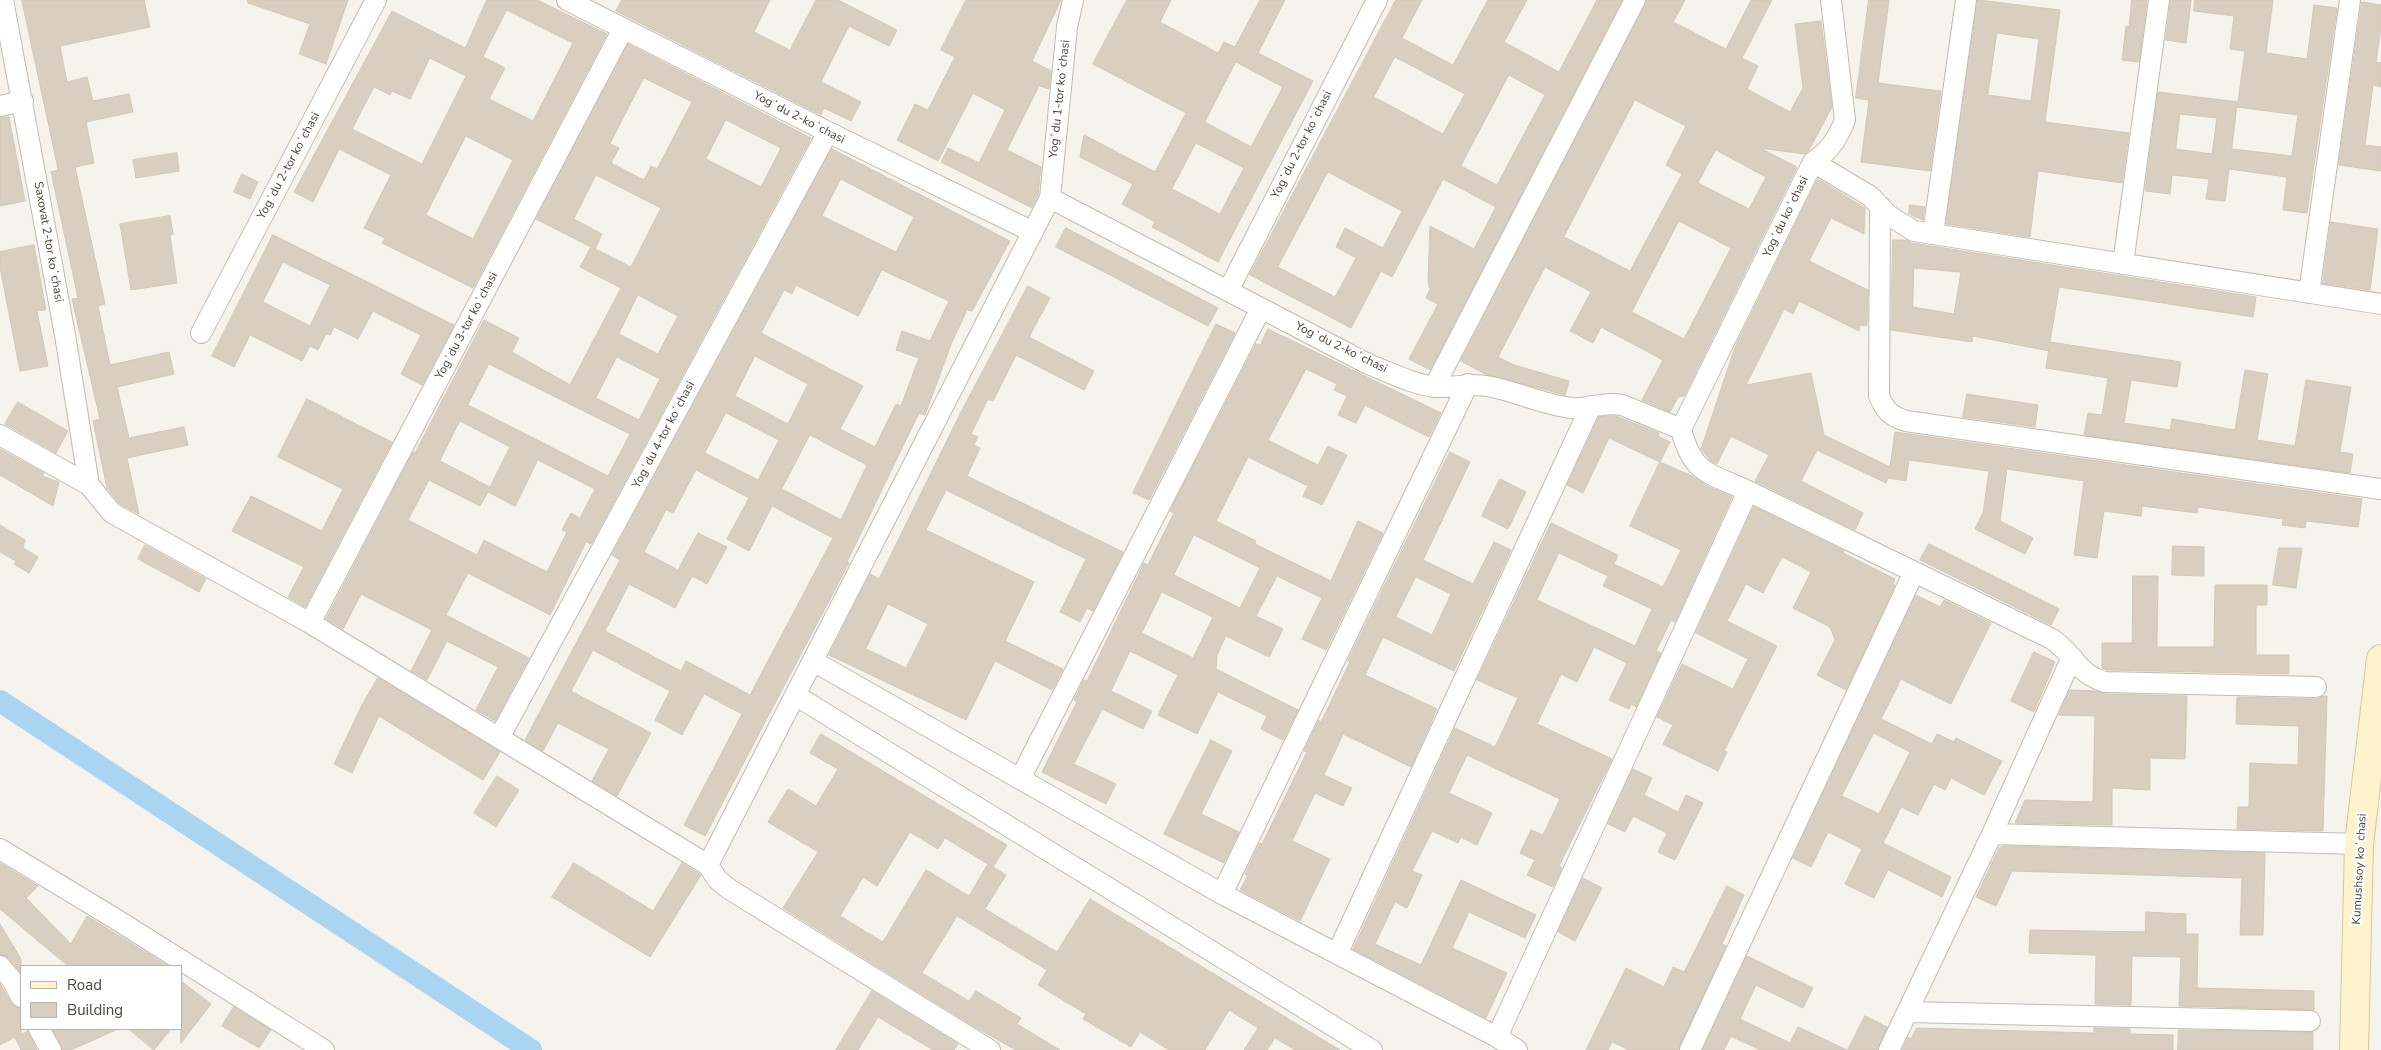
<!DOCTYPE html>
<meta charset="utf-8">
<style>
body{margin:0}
#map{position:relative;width:2381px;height:1050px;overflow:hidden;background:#f6f3ec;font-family:"Nunito Sans",sans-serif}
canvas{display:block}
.legend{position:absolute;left:20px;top:965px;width:162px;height:65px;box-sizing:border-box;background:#fff;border:1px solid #b7b4b0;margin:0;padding:6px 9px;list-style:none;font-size:15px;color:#4b4439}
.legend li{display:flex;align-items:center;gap:10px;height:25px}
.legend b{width:25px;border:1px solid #b7b4b0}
</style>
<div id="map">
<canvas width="2381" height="1050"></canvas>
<ul class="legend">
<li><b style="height:6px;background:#fff3cd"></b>Road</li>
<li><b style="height:14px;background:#d8cfc1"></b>Building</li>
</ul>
</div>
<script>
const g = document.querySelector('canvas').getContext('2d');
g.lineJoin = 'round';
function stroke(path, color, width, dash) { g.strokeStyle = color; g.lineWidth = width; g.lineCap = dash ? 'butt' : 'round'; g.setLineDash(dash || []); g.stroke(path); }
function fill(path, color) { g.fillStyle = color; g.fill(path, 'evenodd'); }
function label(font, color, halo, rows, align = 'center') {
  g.font = font + ' "Nunito Sans",sans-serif'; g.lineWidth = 4.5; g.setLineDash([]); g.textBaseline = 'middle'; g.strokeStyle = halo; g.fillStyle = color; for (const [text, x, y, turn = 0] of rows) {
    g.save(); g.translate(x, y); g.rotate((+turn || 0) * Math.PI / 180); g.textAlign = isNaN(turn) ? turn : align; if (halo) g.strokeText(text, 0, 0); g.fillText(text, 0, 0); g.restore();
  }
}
const canal = new Path2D(`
 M 0,701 L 531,1050`);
const building = new Path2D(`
 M 22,0 L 144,0 L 150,27 L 60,46 L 67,82 L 87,77 L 93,101 L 129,94 L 133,112 L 86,122 L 94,163 L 75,167 L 105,304 L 98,306 L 110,365 L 169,352 L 174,374 L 117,387 L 129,438 L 184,427 L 188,445 L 127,458 L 139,514 L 120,504 L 107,488 L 93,421 L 100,419 L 72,299 L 78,298 L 51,172 L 58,170 Z
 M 248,0 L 348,0 L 326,64 L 299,54 L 310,24 L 248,3 Z
 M 487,0 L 537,0 L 607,34 L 473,288 L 382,243 L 385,238 L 364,228 L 391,175 L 339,149 L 313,202 L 294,192 L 392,11 L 465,48 ZM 507,10 L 573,43 L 533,121 L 489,99 L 505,68 L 483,57 ZM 430,58 L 466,76 L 422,164 L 352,129 L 374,87 L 390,95 L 392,91 L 410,99 ZM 466,136 L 513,160 L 473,239 L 426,215 Z
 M 622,0 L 770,0 L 754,32 L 790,50 L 816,0 L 838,0 L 897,30 L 889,46 L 849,26 L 821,82 L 861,102 L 851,121 L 824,108 L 821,115 L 616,11 Z
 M 966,0 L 1061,0 L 1032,61 L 1051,71 L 1049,89 L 1039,86 L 1007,150 L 1041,167 L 1038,195 L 1032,208 L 941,162 L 948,148 L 979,163 L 1005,110 L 973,93 L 938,161 L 897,140 L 915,104 L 928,110 L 955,57 L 941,50 Z
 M 1127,0 L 1171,0 L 1160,22 L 1218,53 L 1224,42 L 1235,47 L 1260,0 L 1285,0 L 1258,53 L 1313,81 L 1218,262 L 1152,227 L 1155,222 L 1122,204 L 1133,184 L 1080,157 L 1084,135 L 1155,172 L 1186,113 L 1093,64 ZM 1236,62 L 1283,87 L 1251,147 L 1205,122 ZM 1196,143 L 1244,168 L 1220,214 L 1172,189 Z
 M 1396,0 L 1422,0 L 1402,38 L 1453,65 L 1488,0 L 1527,0 L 1504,42 L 1559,72 L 1597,0 L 1622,0 L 1430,370 L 1409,359 L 1438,304 L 1426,298 L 1430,289 L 1428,282 L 1430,226 L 1474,249 L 1496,207 L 1443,179 L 1392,277 L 1381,271 L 1351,328 L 1250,275 ZM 1395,57 L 1465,94 L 1443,134 L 1374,97 ZM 1509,75 L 1545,95 L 1497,185 L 1461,166 ZM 1328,172 L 1402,211 L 1383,248 L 1345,228 L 1336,247 L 1356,258 L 1335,297 L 1278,267 Z
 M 1647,0 L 1685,0 L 1673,22 L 1726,49 L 1751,0 L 1772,0 L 1742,58 L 1758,66 L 1747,89 L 1790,112 L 1803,88 L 1795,24 L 1821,21 L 1832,107 L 1809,150 L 1804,154 L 1760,148 L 1797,167 L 1684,396 L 1678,397 L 1670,412 L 1642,400 L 1663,360 L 1601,327 L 1593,343 L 1570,331 L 1591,292 L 1545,267 L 1498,357 L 1514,365 L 1569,381 L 1565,395 L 1485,374 L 1461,361 ZM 1635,100 L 1686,126 L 1666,165 L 1682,174 L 1630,271 L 1564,237 ZM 1716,150 L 1766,177 L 1749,209 L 1698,183 ZM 1679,221 L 1731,248 L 1684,339 L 1632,312 Z
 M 1869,0 L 1889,0 L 1878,83 L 1941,91 L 1930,171 L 1861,162 L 1869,100 L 1856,98 Z
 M 1978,0 L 2060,10 L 2045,122 L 2129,133 L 2122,183 L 2038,171 L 2030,237 L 1946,224 ZM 1997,33 L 2039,39 L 2031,101 L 1988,95 Z
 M 2132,0 L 2147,0 L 2139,62 L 2122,60 L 2126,26 L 2129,26 Z
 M 2171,0 L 2191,0 L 2186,43 L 2166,40 Z
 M 2195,0 L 2273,0 L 2266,53 L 2307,59 L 2314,5 L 2337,8 L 2307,213 L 2283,210 L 2287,177 L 2229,169 L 2225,201 L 2206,199 L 2209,179 L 2172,175 L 2170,194 L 2145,191 L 2158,92 L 2238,102 L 2245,51 L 2230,49 L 2234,16 L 2194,11 ZM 2237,107 L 2298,115 L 2292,156 L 2232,149 ZM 2180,114 L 2217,118 L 2212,154 L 2176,149 Z
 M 2362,2 L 2381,5 L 2381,28 L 2376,62 L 2381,63 L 2381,87 L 2373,85 L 2365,145 L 2381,147 L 2381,171 L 2339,165 Z
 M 628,44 L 811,138 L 591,544 L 586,542 L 550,615 L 468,573 L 446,615 L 529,658 L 495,721 L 476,710 L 498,667 L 447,641 L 427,680 L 411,671 L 432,630 L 361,594 L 343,629 L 326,619 L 413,452 L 415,453 L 484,320 L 519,338 L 512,352 L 570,385 L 621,288 L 580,267 L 591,247 L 536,219 ZM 644,78 L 692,102 L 657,169 L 651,166 L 644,180 L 611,163 L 619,148 L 610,144 ZM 726,120 L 781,148 L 761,187 L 706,159 ZM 596,175 L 661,208 L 631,267 L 595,249 L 602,234 L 574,219 ZM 638,295 L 678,316 L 658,354 L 619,334 ZM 617,357 L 660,379 L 639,420 L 596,398 ZM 489,364 L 630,434 L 608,476 L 468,405 ZM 460,421 L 510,447 L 490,487 L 440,461 ZM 538,460 L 595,489 L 580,518 L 571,513 L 562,530 L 567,532 L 547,572 L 484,540 L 477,555 L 408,520 L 429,480 L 480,506 L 488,492 L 515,506 Z
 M 9,117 L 25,201 L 0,206 L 0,118 Z
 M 832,149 L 1010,241 L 972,311 L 967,310 L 952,342 L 925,415 L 919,413 L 847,562 L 849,563 L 705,836 L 684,825 L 742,714 L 704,694 L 682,735 L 655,720 L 670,691 L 593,650 L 571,691 L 651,733 L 617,796 L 592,781 L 609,749 L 558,723 L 543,751 L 525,740 L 620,560 L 612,555 ZM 841,179 L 914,217 L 896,252 L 822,216 ZM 882,270 L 949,301 L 930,341 L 902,331 L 896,350 L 919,358 L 901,406 L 896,404 L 875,447 L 840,429 L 863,386 L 761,333 L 784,290 L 792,294 L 796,285 L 858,316 ZM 755,356 L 808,384 L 788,424 L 735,396 ZM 726,413 L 779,440 L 758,480 L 705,453 ZM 810,435 L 867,465 L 841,520 L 782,489 ZM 696,470 L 749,498 L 727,539 L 749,551 L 772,506 L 833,538 L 750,695 L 686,661 L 681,671 L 605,631 L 629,584 L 675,608 L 692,576 L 707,584 L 727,547 L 698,533 L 678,570 L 644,552 L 666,510 L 673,513 Z
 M 177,153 L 179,171 L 136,178 L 133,160 Z
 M 242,174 L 258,182 L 250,199 L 234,192 Z
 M 1818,179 L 1865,208 L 1864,234 L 1831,218 L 1809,261 L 1868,290 L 1867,326 L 1860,325 L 1859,331 L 1799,301 L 1793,314 L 1784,309 L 1746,385 L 1811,373 L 1824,435 L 1890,467 L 1895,432 L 1959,441 L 2362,499 L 2358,527 L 2306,521 L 2305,528 L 2282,525 L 2283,519 L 2198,507 L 2197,513 L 2142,506 L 2141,516 L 2104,511 L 2097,558 L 2074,555 L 2084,481 L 2007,469 L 2000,521 L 2033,538 L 2025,554 L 1975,529 L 1983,513 L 1989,471 L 1909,460 L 1906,481 L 1888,478 L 1886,483 L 1817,450 L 1801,481 L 1863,513 L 1855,530 L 1755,481 L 1769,455 L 1731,436 L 1717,464 L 1711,461 L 1701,449 L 1735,347 Z
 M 1910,205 L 1925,207 L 1923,220 L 1909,214 Z
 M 170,216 L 173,234 L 170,235 L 177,283 L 131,290 L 120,224 Z
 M 2331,222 L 2378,229 L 2370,290 L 2323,283 Z
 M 1066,228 L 1218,308 L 1208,326 L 1056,247 Z
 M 273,235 L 454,325 L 422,385 L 401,374 L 421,335 L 373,311 L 358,339 L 334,327 L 330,335 L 326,334 L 318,350 L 310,346 L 302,361 L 250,335 L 234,367 L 212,356 ZM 283,262 L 330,285 L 310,326 L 263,302 Z
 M 1893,240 L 1906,240 L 1912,243 L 2256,297 L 2253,317 L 2059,287 L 2050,342 L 2181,362 L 2177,387 L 2131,380 L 2124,423 L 2170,430 L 2172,419 L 2235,430 L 2245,370 L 2268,374 L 2257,440 L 2295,446 L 2306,380 L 2351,387 L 2340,452 L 2353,454 L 2350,473 L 2084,435 L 2088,413 L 2102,415 L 2108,378 L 2046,368 L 2049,348 L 2049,351 L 1973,336 L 1972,342 L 1891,330 ZM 1914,268 L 1961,272 L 1954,314 L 1913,307 Z
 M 34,245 L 46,310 L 37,311 L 48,366 L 20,371 L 0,267 L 0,252 Z
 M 1028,286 L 1050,298 L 1029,337 L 1094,371 L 1084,390 L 1016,355 L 993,401 L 988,399 L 971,434 L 978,437 L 974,445 L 980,448 L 967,476 L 1123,552 L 1093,611 L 1087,608 L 1080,622 L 1060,612 L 1086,559 L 946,490 L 926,530 L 1034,582 L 1005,641 L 1063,669 L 1052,690 L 995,661 L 966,720 L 829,655 L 870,574 L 879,579 L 959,416 ZM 888,604 L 928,624 L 906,668 L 866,649 Z
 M 1216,324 L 1235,333 L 1149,500 L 1133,493 Z
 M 1268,329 L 1441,413 L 1429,437 L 1365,405 L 1356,423 L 1338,415 L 1347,396 L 1334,390 L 1337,384 L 1306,369 L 1268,440 L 1318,465 L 1328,446 L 1347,455 L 1322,505 L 1303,496 L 1308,486 L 1248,457 L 1216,521 L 1256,541 L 1255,544 L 1331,581 L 1358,521 L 1383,533 L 1326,650 L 1302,639 L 1322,598 L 1277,576 L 1256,616 L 1283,629 L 1269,657 L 1226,636 L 1217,655 L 1216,669 L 1298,710 L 1283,740 L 1261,729 L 1267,716 L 1218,692 L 1197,734 L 1158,715 L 1178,675 L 1130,651 L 1111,691 L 1152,711 L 1143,729 L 1102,709 L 1074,764 L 1116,784 L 1106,804 L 1042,772 L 1077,702 L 1074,700 L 1084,680 L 1087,681 L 1144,563 L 1148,565 L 1174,513 L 1170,511 L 1256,344 L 1260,345 ZM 1194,535 L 1260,568 L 1240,608 L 1174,575 ZM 1162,592 L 1213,617 L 1193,658 L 1142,633 Z
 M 1967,394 L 2038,405 L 2035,427 L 1963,417 Z
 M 307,399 L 392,442 L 305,607 L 288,597 L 304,567 L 232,531 L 251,496 L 322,531 L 343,489 L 278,457 Z
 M 18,402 L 68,431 L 56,453 L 5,424 Z
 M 1616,416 L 1659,433 L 1658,436 L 1670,442 L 1660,462 L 1609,438 L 1583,493 L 1567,485 L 1599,417 Z
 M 0,449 L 44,473 L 42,476 L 59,482 L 53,506 L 0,475 Z
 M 1450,452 L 1470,462 L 1423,560 L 1473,584 L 1494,542 L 1511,550 L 1454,671 L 1383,637 L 1365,675 L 1437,709 L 1411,767 L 1343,734 L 1324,775 L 1352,788 L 1343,806 L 1315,793 L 1292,841 L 1330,859 L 1300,921 L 1240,890 L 1248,875 L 1245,874 L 1260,843 L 1262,844 L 1307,752 L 1304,751 L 1319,720 L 1321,722 L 1350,662 L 1348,661 ZM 1416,577 L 1451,594 L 1432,635 L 1396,617 Z
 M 1660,462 L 1692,476 L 1707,486 L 1732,497 L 1675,622 L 1671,620 L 1656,651 L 1661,653 L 1636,707 L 1631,704 L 1629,709 L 1609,700 L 1627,663 L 1594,647 L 1577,682 L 1561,674 L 1537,724 L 1612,759 L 1559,866 L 1562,868 L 1553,887 L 1527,875 L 1535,860 L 1520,853 L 1531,830 L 1543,835 L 1560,799 L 1467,755 L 1449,793 L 1492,813 L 1477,845 L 1461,837 L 1458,843 L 1432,831 L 1412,871 L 1422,875 L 1407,908 L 1395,902 L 1375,944 L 1421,965 L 1461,880 L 1536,915 L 1525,938 L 1469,912 L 1452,948 L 1507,973 L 1486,1018 L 1353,949 L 1455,728 L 1495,747 L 1518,698 L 1477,680 L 1551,523 L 1618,555 L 1614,564 L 1663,587 L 1681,550 L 1630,526 ZM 1559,553 L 1608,576 L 1603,586 L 1652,609 L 1635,646 L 1537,600 Z
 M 1500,479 L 1526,492 L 1508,529 L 1482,516 Z
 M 1754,507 L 1844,551 L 1843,553 L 1895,579 L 1893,584 L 1895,585 L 1846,690 L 1817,675 L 1835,640 L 1830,627 L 1793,608 L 1811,572 L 1782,557 L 1763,593 L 1746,584 L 1727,621 L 1777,646 L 1724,751 L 1727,752 L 1718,771 L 1663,744 L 1673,725 L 1657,717 L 1682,664 L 1733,689 L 1748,659 L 1696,633 Z
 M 0,525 L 25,540 L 22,551 L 23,548 L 38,557 L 29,573 L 14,564 L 16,561 L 0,552 Z
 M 1929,544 L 2059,609 L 2051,625 L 1920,560 Z
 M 145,545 L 206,579 L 199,592 L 138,559 Z
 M 2173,546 L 2204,547 L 2204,576 L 2172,575 Z
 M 2279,548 L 2302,548 L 2296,588 L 2273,585 Z
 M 2133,576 L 2158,576 L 2157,647 L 2214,647 L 2215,585 L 2267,585 L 2267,605 L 2256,605 L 2256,655 L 2289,655 L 2289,674 L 2107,670 L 2102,668 L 2102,643 L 2132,643 Z
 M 1916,595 L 1940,607 L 1944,600 L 1991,623 L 1951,704 L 1901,679 L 1881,719 L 1932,744 L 1937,734 L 1954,742 L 1956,738 L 2002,761 L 1984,795 L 1951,778 L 1945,790 L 1934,784 L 1918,815 L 1901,807 L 1883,843 L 1951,877 L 1942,897 L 1888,870 L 1874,898 L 1845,884 L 1862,849 L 1828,832 L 1811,867 L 1793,858 ZM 1874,733 L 1910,752 L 1879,814 L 1842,796 Z
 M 2034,652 L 2055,662 L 2034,712 L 2011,701 Z
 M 378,678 L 500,752 L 483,780 L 379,716 L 352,773 L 334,764 L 362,705 Z
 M 2070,690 L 2096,691 L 2105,694 L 2187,696 L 2185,759 L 2150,758 L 2150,790 L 2112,788 L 2112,825 L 2015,823 L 2025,800 L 2093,802 L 2095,716 L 2059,715 Z
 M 2323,696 L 2327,696 L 2323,831 L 2237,829 L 2238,807 L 2249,807 L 2250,763 L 2298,765 L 2299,726 L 2236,724 L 2237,697 L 2316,699 Z
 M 821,734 L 1007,845 L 993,867 L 945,838 L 938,849 L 910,832 L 877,886 L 863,877 L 840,916 L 883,942 L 926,870 L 969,896 L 988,864 L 1006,875 L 985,909 L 1057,952 L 1090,899 L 1340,1050 L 1295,1050 L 1275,1038 L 1267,1050 L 1244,1050 L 1258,1028 L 1229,1010 L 1205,1050 L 1169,1050 L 1140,1032 L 1131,1047 L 1083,1019 L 1086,1014 L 1038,985 L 1047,970 L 957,916 L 922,973 L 969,1001 L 976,991 L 1021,1018 L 1017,1024 L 1060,1050 L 1016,1050 L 970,1024 L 783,908 L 818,852 L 768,822 L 788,789 L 816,806 L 838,769 L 810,753 Z
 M 1211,740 L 1232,751 L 1201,814 L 1239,832 L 1224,863 L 1164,834 Z
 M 1633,769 L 1652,778 L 1644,795 L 1678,812 L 1686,795 L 1703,803 L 1675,860 L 1658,852 L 1667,833 L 1633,816 L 1625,832 L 1608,824 Z
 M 497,776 L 519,790 L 496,827 L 474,813 Z
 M 2004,846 L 2265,853 L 2263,935 L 2240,935 L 2242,878 L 2012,871 L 1996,906 L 1976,897 L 1999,848 Z
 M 0,863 L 38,886 L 26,898 L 71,944 L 87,916 L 168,966 L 68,966 L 0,909 Z
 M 574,863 L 653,911 L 682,863 L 701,875 L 650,957 L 552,897 Z
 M 1583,878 L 1602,888 L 1575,941 L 1558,932 Z
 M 1727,886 L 1744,895 L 1722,944 L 1726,946 L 1678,1050 L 1629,1050 L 1612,1042 L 1608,1050 L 1586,1050 L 1626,968 L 1664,987 L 1673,967 L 1684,972 Z
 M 2146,912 L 2186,914 L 2186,934 L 2198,934 L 2197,988 L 2314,991 L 2314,1010 L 2179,1006 L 2181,957 L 2132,956 L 2131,1005 L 2095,1004 L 2096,955 L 2029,953 L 2030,930 L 2145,932 Z
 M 0,924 L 21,959 L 21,973 L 9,958 L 0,954 Z
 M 1747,956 L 1813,988 L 1803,1008 L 1756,985 L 1740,1019 L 1790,1043 L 1798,1027 L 1847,1050 L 1760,1050 L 1731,1036 L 1724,1050 L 1703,1050 Z
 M 181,981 L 211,1004 L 181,1043 Z
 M 0,984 L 11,1003 L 21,1009 L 21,1034 L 28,1031 L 37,1050 L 21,1050 L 15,1037 L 0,1045 Z
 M 872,991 L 958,1044 L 954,1050 L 933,1050 L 878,1017 L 858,1050 L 836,1050 Z
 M 234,1007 L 271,1030 L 259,1048 L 222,1026 Z
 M 1865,1016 L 1887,1027 L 1877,1050 L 1848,1050 Z
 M 1917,1028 L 2094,1033 L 2094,1028 L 2130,1029 L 2130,1034 L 2173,1035 L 2173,1050 L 1902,1050 L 1908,1037 L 1911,1039 Z
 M 53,1029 L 118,1029 L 71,1050 L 63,1050 Z
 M 129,1029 L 171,1029 L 154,1050 Z
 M 2179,1030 L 2313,1032 L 2313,1050 L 2178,1050 Z`);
const street = new Path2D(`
 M 3,0 L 65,335 L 89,485
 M 567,0 L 828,132 L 1033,232
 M 0,106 L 23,101
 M 1813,162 L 1870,196 L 1888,215 L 1914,231 L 2381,304
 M 1050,198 L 1368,364 C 1389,372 1414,385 1437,387 C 1454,388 1470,383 1487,386 C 1516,391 1543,405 1572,408 C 1590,410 1602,401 1622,405 L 1681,429
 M 1880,206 L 1879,396 C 1885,411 1891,416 1906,421 L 2381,489
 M 1933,234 L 1966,0
 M 2123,264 L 2159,0
 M 1228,291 L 1377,0
 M 2309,293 L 2350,0
 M 201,333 L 376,0
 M 1434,387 L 1635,0
 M 1681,429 L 1813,162 C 1830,150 1837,140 1845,120 L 1831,0
 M 0,435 L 89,485 L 112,513 L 310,623 L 708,865 L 717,879 L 729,889 L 990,1050
 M 1748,491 L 2052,639 C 2076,656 2076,673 2105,682 L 2316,687
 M 310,623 L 623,29
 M 813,661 L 1222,894 L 1497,1037 L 1517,1050
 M 795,695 L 1372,1050
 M 499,738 L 828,132
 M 1020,779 L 1261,308
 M 1992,834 L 2359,844
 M 0,849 L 114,918 L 324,1050
 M 708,865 L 1050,198 L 1067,27 L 1073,0
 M 1222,894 L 1468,384
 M 1337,954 L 1591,406
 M 0,966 L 12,980 L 21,997
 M 1908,1012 L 2310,1021
 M 39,1029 L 51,1050
 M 1497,1037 L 1748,491 C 1708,472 1693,475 1681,429
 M 1690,1050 L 1914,572
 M 1889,1050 L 1992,834 L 2072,657`);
const secondary = new Path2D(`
 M 2354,1050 L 2359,844 L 2381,659`);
const streetNames = [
 ["Yogʻdu 1-tor koʻchasi",1060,99,-84],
 ["Yogʻdu 2-koʻchasi",799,118,27],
 ["Yogʻdu 2-tor koʻchasi",1302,145,-63],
 ["Yogʻdu 2-tor koʻchasi",289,166,-62],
 ["Yogʻdu koʻchasi",1786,217,-64],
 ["Saxovat 2-tor koʻchasi",48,242,80],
 ["Yogʻdu 3-tor koʻchasi",467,326,-62],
 ["Yogʻdu 2-koʻchasi",1341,348,26],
 ["Yogʻdu 4-tor koʻchasi",664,435,-62],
 ["Kumushsoy koʻchasi",2360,869,-87]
];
stroke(canal, '#a9d4f2', 22);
fill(building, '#d8cfc1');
stroke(building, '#d3c7b4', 1);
stroke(street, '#c2bbae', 22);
stroke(secondary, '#d6c79b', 30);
stroke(street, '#fff', 20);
stroke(secondary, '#fff3cd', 28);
label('12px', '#4b4439', '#fff', streetNames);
</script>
